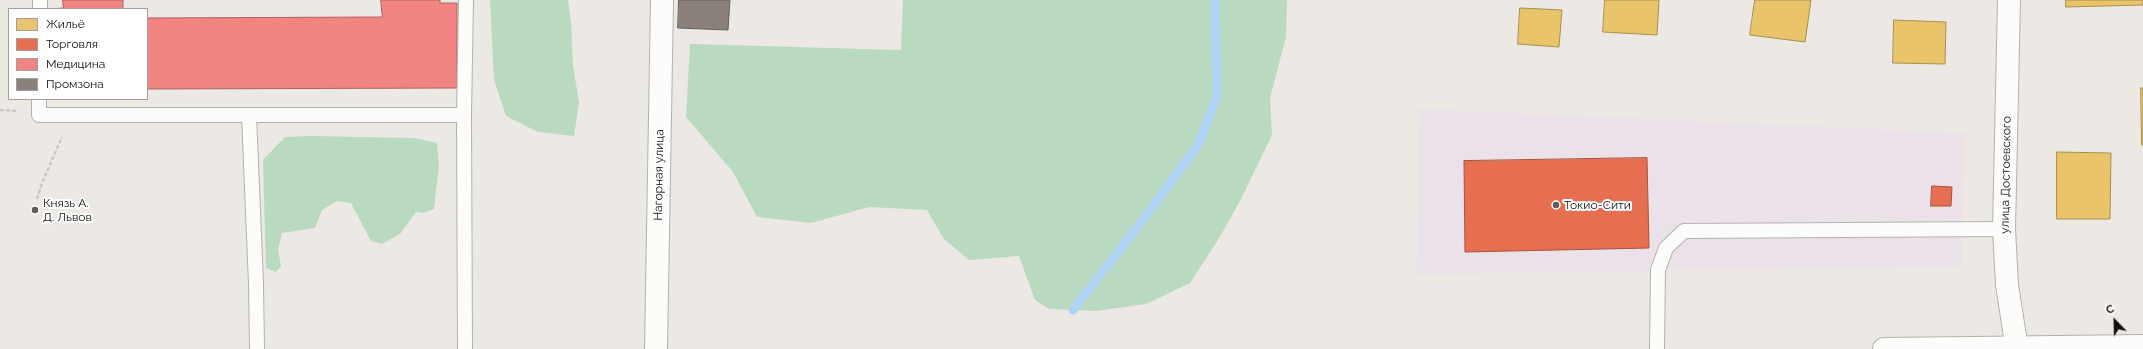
<!DOCTYPE html>
<meta charset="utf-8">
<style>
body{margin:0}
#map{position:relative;width:2143px;height:349px;overflow:hidden;background:#ece9e4;font-family:Raleway,sans-serif}
canvas{display:block}
.legend{position:absolute;left:8px;top:8px;width:140px;height:92px;box-sizing:border-box;background:#fff;border:1px solid #a09f9e;margin:0;padding:5px 7px;list-style:none;font-size:12px;color:#110f0c}
.legend li{display:flex;align-items:center;gap:8px;height:20px}
.legend b{width:20px;border:1px solid #a09f9e}
.north{position:absolute;left:2095px;top:301px;width:40px;height:40px;-webkit-text-stroke:3px #fff;paint-order:stroke;rotate:337deg;font-size:11px;font-weight:700;line-height:16px;text-align:center;color:#110f0c}
.north::after{content:'';display:block;margin:auto;width:14px;height:18px;background:#110f0c;clip-path:polygon(50% 0,100% 100%,50% 72%,0 100%)}
</style>
<div id="map">
<canvas width="2143" height="349"></canvas>
<ul class="legend">
<li><b style="height:11px;background:#e9c46a"></b>Жильё</li>
<li><b style="height:11px;background:#e76f51"></b>Торговля</li>
<li><b style="height:11px;background:#f28482"></b>Медицина</li>
<li><b style="height:11px;background:#8a817c"></b>Промзона</li>
</ul>
<div class="north">С</div>
</div>
<script>
const g = document.querySelector('canvas').getContext('2d');
g.lineJoin = 'round';
function fill(path, color) { g.fillStyle = color; g.fill(path, 'evenodd'); }
function stroke(path, color, width, dash) { g.strokeStyle = color; g.lineWidth = width; g.lineCap = dash ? 'butt' : 'round'; g.setLineDash(dash || []); g.stroke(path); }
function label(font, color, halo, rows, align = 'center') {
  g.font = font + ' Raleway,sans-serif'; g.lineWidth = 4; g.setLineDash([]); g.textBaseline = 'middle'; g.strokeStyle = halo; g.fillStyle = color; for (const [text, x, y, turn = 0] of rows) {
    g.save(); g.translate(x, y); g.rotate((+turn || 0) * Math.PI / 180); g.textAlign = isNaN(turn) ? turn : align; if (halo) g.strokeText(text, 0, 0); g.fillText(text, 0, 0); g.restore();
  }
}
const commercial = new Path2D(`
 M 1419,109 L 1965,133 L 1961,267 L 1417,274 Z`);
const green = new Path2D(`
 M 490,0 L 568,0 L 571,22 L 573,65 L 579,103 L 574,136 L 538,132 L 506,116 L 494,80 Z
 M 903,0 L 1287,0 L 1286,37 L 1270,98 L 1272,135 L 1241,199 L 1218,240 L 1190,283 L 1146,304 L 1096,311 L 1049,309 L 1035,300 L 1019,256 L 969,260 L 944,239 L 927,210 L 869,207 L 811,223 L 757,217 L 733,172 L 686,117 L 690,44 L 901,50 Z
 M 312,136 L 414,138 L 437,143 L 439,166 L 434,209 L 423,213 L 416,212 L 400,234 L 382,244 L 371,241 L 351,203 L 337,201 L 322,210 L 315,228 L 282,233 L 278,249 L 281,266 L 276,272 L 266,268 L 263,160 L 285,137 Z`);
const homes = new Path2D(`
 M 1605,0 L 1659,0 L 1657,35 L 1603,32 Z
 M 1755,0 L 1811,0 L 1805,42 L 1750,35 Z
 M 2066,0 L 2143,0 L 2143,5 L 2066,7 Z
 M 1520,8 L 1562,10 L 1559,47 L 1518,44 Z
 M 1894,20 L 1946,22 L 1945,64 L 1893,63 Z
 M 2141,88 L 2143,88 L 2143,145 L 2142,145 Z
 M 2057,152 L 2111,153 L 2110,219 L 2057,219 Z`);
const shops = new Path2D(`
 M 1647,158 L 1649,248 L 1465,252 L 1464,161 Z
 M 1932,186 L 1952,187 L 1951,206 L 1931,206 Z`);
const health = new Path2D(`
 M 63,0 L 123,0 L 123,9 L 50,9 L 63,8 Z
 M 381,0 L 440,0 L 440,3 L 457,3 L 457,88 L 147,89 L 147,18 L 382,17 Z`);
const industry = new Path2D(`
 M 679,0 L 730,0 L 728,30 L 678,28 Z`);
const stream = new Path2D(`
 M 1073,310 L 1142,221 L 1198,145 L 1217,96 L 1215,0`);
const path = new Path2D(`
 M 0,110 L 17,111
 M 37,199 L 42,183 L 62,137`);
const lane = new Path2D(`
 M 40,9 L 40,0
 M 39,99 L 39,115 L 464,115 L 466,0
 M 249,115 L 256,284 L 257,349
 M 464,115 L 465,349
 M 1657,349 L 1658,270 L 1666,248 L 1684,231 L 2004,229`);
const street = new Path2D(`
 M 2009,0 L 2004,229 L 2007,285 L 2017,349
 M 656,349 L 662,0`);
const primary = new Path2D(`
 M 1884,349 L 2143,346`);
const markers = [
 [1556,205,4,"#5e5b58"],
 [35,210,4,"#5e5b58"]
];
const streetNames = [
 ["Нагорная улица",659,175,-89],
 ["улица Достоевского",2006,175,-89]
];
const poiNames = [
 ["Князь А.",43,203],
 ["Д. Львов",43,217],
 ["Токио-Сити",1564,205]
];
fill(commercial, '#ebe1e8');
fill(green, '#b9d9c0');
fill(homes, '#e9c46a');
stroke(homes, '#a88e4e', 1);
fill(shops, '#e76f51');
stroke(shops, '#a7523c', 1);
fill(health, '#f28482');
stroke(health, '#ae615f', 1);
fill(industry, '#8a817c');
stroke(industry, '#665f5a', 1);
stroke(stream, '#afd3f5', 9);
stroke(lane, '#b3b1ae', 16);
stroke(street, '#b3b1ae', 24);
stroke(primary, '#b3b1ae', 24);
stroke(path, '#c8c7c6', 2.5, [4, 2]);
stroke(lane, '#fcfcfb', 14);
stroke(street, '#fcfcfb', 22);
stroke(primary, '#fcfcfb', 22);
for (const [x, y, r, color] of markers) { const dot = new Path2D(); dot.arc(x, y, r, 0, 2 * Math.PI); g.fillStyle = color; g.fill(dot); stroke(dot, '#fff', 1.5); }
label('12px', '#110f0c', '#fff', streetNames);
label('12px', '#110f0c', '#fff', poiNames, 'left');
</script>
